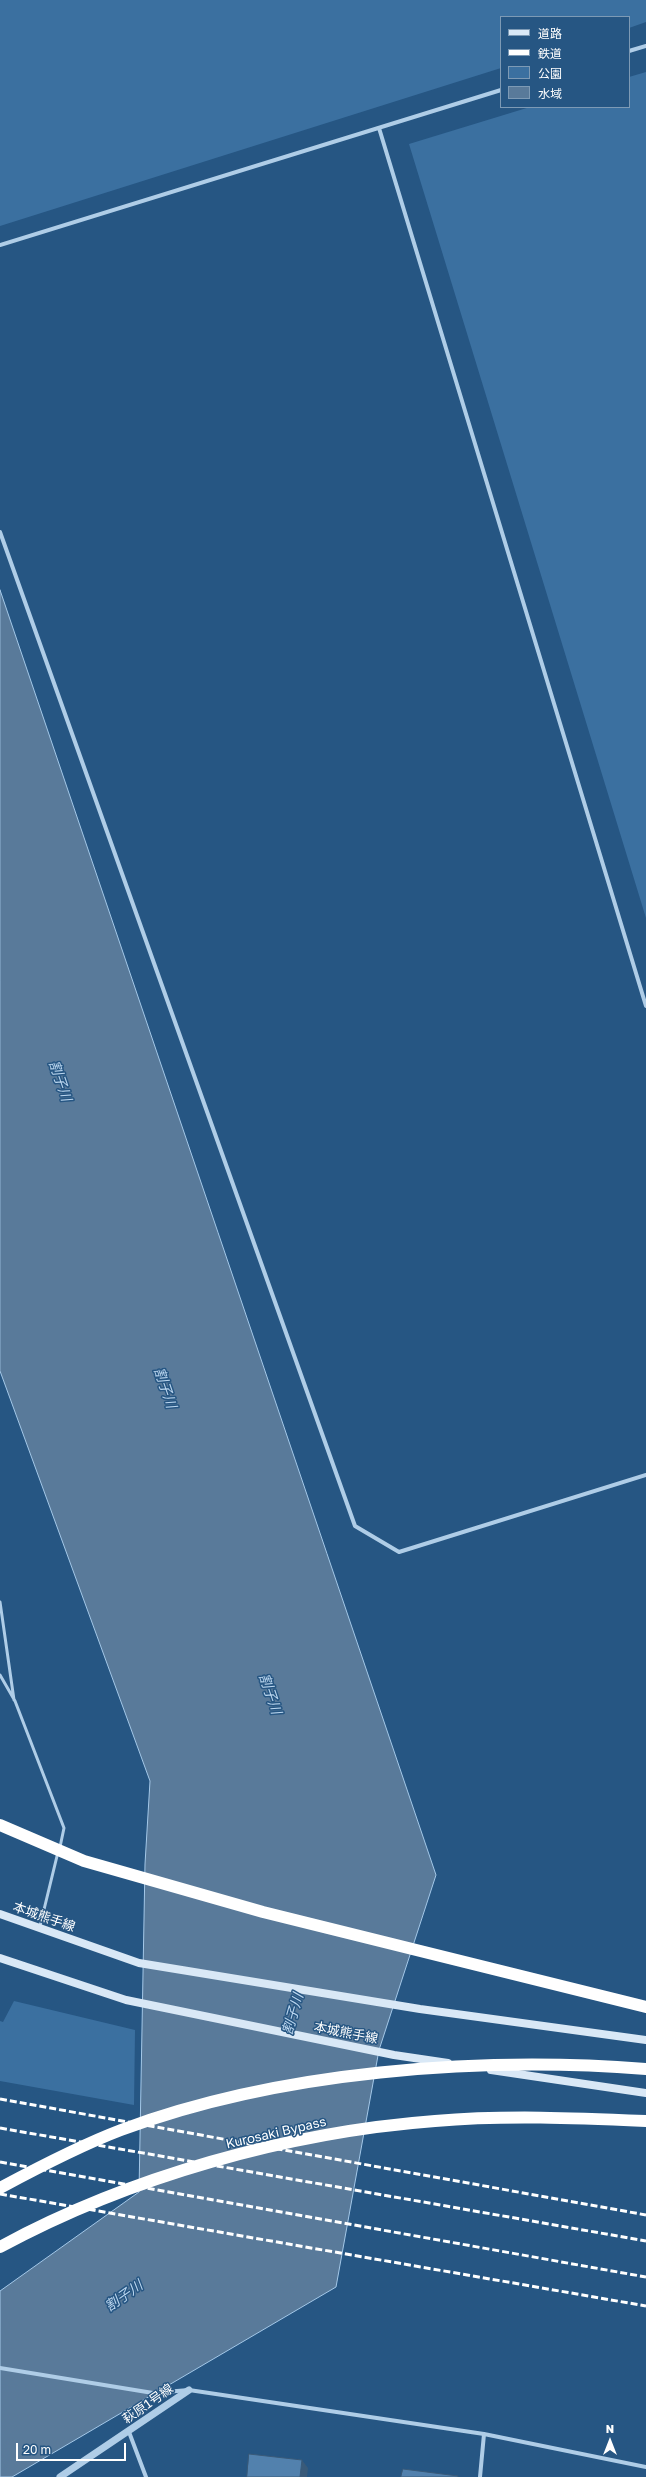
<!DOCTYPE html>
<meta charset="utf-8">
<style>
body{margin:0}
#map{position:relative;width:646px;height:2477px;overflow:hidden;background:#265683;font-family:"Golos Text","Noto Sans JP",sans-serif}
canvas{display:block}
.legend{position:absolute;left:500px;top:16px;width:130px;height:92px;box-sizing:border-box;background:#265683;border:1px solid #7d9ab5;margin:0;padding:5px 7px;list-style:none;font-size:12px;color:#fff}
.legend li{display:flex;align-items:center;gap:8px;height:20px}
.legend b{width:20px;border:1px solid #7d9ab5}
.north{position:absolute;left:590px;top:2421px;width:40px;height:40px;-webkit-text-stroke:3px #265683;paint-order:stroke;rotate:0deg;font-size:11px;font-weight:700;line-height:16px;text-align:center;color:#fff}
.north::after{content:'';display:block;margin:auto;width:14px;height:18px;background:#fff;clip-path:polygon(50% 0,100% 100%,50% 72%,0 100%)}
.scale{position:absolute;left:16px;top:2443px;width:110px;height:18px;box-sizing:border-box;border:2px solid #fff;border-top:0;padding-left:5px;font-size:12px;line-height:14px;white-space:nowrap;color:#fff;-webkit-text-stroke:3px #265683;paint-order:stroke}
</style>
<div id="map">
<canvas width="646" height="2477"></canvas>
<ul class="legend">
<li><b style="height:5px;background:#d9e8f6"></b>道路</li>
<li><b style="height:5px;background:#fff"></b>鉄道</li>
<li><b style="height:11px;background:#3b70a0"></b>公園</li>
<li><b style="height:11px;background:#597a9a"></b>水域</li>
</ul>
<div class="north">N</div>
<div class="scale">20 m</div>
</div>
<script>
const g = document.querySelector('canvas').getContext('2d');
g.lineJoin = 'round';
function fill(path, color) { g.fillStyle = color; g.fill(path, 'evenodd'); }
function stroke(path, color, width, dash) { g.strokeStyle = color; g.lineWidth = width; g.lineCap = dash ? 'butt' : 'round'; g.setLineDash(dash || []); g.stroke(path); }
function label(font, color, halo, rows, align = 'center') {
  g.font = font + ' "Golos Text","Noto Sans JP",sans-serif'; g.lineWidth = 3; g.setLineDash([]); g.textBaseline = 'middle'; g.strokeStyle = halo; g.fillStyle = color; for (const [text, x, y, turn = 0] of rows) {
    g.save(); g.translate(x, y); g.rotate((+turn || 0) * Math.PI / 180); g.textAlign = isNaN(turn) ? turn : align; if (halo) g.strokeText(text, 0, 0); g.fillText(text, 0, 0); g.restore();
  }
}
const green = new Path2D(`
 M 0,0 L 646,0 L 646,22 L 629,28 L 629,17 L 501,17 L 501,68 L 0,226 Z
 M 646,72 L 646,918 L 409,144 L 530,107 L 629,107 L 629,77 Z
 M 14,2001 L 135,2030 L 134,2105 L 0,2081 L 0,2021 L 3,2022 Z`);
const water = new Path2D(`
 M 0,590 L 436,1875 L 379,2050 L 336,2287 L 12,2477 L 0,2477 L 0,2291 L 139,2192 L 145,1864 L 150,1781 L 0,1371 Z`);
const service = new Path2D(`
 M 0,1602 L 14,1700
 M 0,1675 L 15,1701 L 64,1828 L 60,1847
 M 40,1926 L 58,1852`);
const minor = new Path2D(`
 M 629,51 L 646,46
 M 379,128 L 646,1006
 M 0,245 L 501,90
 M 0,532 L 355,1526 L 399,1552 L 646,1475
 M 0,2368 L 153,2393 L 189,2390 L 484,2434 L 646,2467
 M 129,2432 L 146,2477
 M 480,2477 L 484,2434`);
const tertiary = new Path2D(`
 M 60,2477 L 189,2390`);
const secondary = new Path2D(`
 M 0,1914 L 139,1963 L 420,2009 L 646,2040
 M 0,1958 L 126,2000 L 394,2055 L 448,2063
 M 491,2070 L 646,2093`);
const motorway = new Path2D(`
 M 0,1825 L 84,1861 L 263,1912 L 646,2007
 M 0,2188 C 39,2167 79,2146 121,2130 C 279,2071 479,2056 646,2069
 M 0,2247 C 129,2177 288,2132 435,2121 C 505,2115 576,2118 646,2121`);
const rail = new Path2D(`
 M 0,2099 L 646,2215
 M 0,2128 L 646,2241
 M 0,2162 L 646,2277
 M 0,2194 L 646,2306`);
const shadedWall = new Path2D(`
 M 302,2460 L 308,2468 L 307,2477 L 300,2477 Z`);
const building = new Path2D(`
 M 249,2454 L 302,2460 L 300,2477 L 247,2477 Z
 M 403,2469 L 458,2476 L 458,2477 L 401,2477 Z`);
const streetNames = [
 ["本城熊手線",44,1917,19],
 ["本城熊手線",346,2033,11],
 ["Kurosaki Bypass",276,2133,-13],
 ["萩原1号線",148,2404,-35]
];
const waterNames = [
 ["割子川",60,1081,71],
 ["割子川",165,1388,71],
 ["割子川",270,1694,71],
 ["割子川",293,2014,-74],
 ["割子川",124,2296,-35]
];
fill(green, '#3b70a0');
fill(water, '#597a9a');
stroke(water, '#a4c8e8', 1);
stroke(service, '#afcde7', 3);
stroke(minor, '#afcde7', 4);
stroke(tertiary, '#afcde7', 7);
stroke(secondary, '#d9e8f6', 8);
stroke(motorway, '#fff', 12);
stroke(rail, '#fff', 3, [7, 3]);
fill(shadedWall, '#395a79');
fill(building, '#5281ad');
stroke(building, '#395a79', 1);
label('13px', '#fff', '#265683', streetNames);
label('italic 14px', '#bbd6ef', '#265683', waterNames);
</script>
